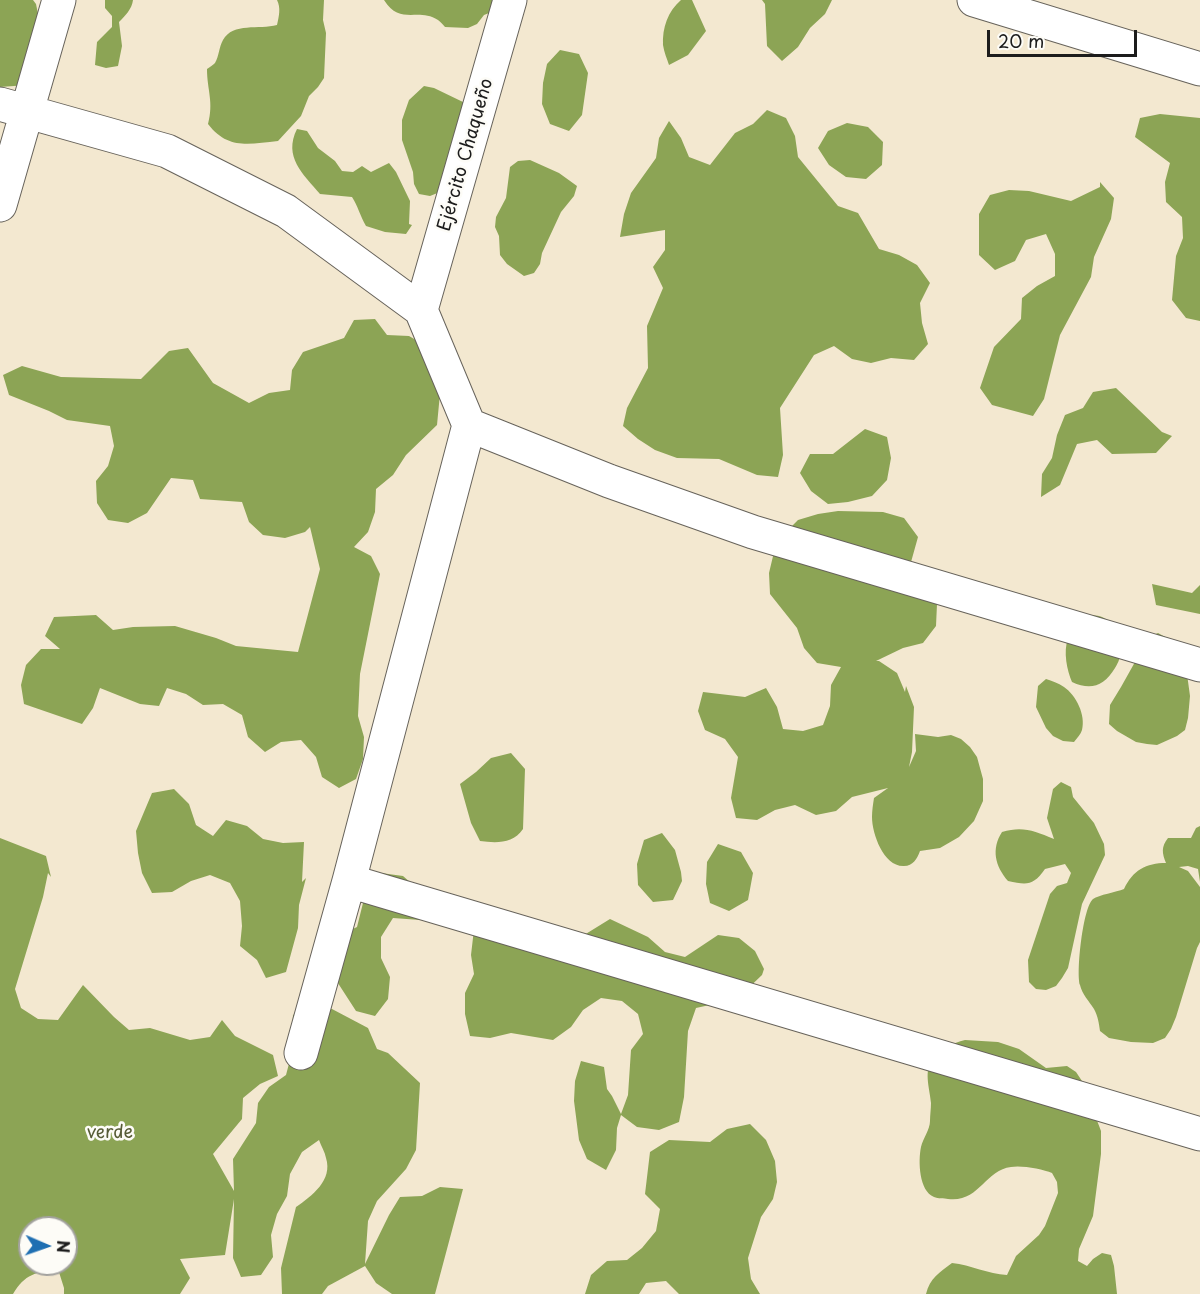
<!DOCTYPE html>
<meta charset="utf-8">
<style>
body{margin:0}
#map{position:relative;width:1200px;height:1294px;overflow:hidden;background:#f3e8d0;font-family:"Playpen Sans",sans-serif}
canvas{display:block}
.north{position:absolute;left:18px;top:1216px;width:60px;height:60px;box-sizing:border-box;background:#fdfcf7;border:2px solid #a3a29f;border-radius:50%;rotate:92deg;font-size:16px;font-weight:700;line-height:24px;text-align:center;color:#1c1c1c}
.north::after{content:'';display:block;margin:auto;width:21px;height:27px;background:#1f6fb2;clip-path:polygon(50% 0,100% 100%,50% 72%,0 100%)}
.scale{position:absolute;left:987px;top:30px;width:150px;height:27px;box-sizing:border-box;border:3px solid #1c1c1c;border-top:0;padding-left:8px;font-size:18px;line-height:21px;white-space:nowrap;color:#1c1c1c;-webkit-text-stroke:4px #fdfcf7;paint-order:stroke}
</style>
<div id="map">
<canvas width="1200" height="1294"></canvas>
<div class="north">N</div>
<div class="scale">20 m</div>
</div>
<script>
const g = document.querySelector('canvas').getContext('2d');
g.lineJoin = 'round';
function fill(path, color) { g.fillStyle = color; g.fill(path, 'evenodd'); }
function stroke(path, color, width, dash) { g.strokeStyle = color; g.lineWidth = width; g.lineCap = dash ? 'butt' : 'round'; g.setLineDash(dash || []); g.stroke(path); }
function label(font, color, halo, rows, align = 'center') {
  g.font = font + ' "Playpen Sans",sans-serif'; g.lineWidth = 5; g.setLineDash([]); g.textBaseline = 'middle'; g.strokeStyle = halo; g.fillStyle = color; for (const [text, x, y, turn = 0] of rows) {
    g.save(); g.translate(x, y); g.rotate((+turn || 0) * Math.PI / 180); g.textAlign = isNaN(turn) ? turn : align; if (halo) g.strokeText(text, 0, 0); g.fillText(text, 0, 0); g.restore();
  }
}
const forest = new Path2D(`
 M 0,0 L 33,0 L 36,4 L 40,24 L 28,85 L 0,87 Z
 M 105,0 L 133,0 C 132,9 125,16 119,22 L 122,46 L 118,66 L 106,68 L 95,65 L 97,42 L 112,27 L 112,16 L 105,8 Z
 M 277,0 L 324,0 L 323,20 L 326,33 L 324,78 L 318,87 L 309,96 L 301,116 L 278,141 C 249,144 228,150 208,124 C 214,102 207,90 207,69 C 210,67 213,65 215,63 C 219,56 219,47 223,40 C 233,22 259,30 277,25 C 279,16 281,8 277,0 Z
 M 384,0 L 513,0 L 494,11 L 484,15 L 477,24 L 468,28 L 445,27 C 443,25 441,22 438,20 C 418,7 400,26 384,0 Z
 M 681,0 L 692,0 L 706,31 L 688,55 L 669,65 C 667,59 664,52 663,45 C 662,28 668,11 681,0 Z
 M 762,0 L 832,0 L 825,14 L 810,28 L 798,47 L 782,61 L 767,46 L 765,4 Z
 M 560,50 L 579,54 L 588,73 L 582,115 L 569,131 L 550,124 L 542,104 L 543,83 L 547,64 Z
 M 424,86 L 434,88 L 463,102 L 469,110 L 440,192 L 430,196 L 419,194 L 414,184 L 413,172 L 402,140 L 402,120 L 409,100 Z
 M 767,110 L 786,118 L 795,136 L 798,157 L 838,206 L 858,213 L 879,249 L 899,255 L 917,265 L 930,283 L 920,303 L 922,323 L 928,344 L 914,360 L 891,358 L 871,363 L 852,359 L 834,346 L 814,355 L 780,408 L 783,455 L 778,477 L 757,475 L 719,459 L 677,458 L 655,450 L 638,439 L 623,426 L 627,408 L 648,368 L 647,326 L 663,288 L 653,267 L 665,250 L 665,230 L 620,237 L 624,214 L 631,193 L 656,158 L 659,138 L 669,121 L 681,138 L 689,157 L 710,165 L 735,133 L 753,124 Z
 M 1160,114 L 1200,118 L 1200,321 L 1186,318 L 1172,300 L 1176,256 L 1183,238 L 1182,217 L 1166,202 L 1165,182 L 1170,163 L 1135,137 L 1140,118 Z
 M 847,123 L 868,127 L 883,142 L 882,165 L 866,179 L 846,177 L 829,165 L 818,148 L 828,131 Z
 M 297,129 L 307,131 L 318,148 L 335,161 L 342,171 L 353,172 L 362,166 L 371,172 L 389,163 L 396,172 L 410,201 L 409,224 L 412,225 L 406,234 L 385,232 L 366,226 C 360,216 358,206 352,197 L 320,194 C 303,174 283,157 297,129 Z
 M 530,160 L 559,173 L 577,186 L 574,196 L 561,212 L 542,253 L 540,264 L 534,273 L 524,276 L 507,264 L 500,255 L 499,236 L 495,227 L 496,217 L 506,198 L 510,167 L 518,161 Z
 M 1100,182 L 1114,198 L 1111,219 L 1094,257 L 1091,277 L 1060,335 L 1044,399 L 1033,416 L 992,405 L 980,388 L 994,347 L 1021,319 L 1022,298 L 1037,286 L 1055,276 L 1055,254 L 1046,234 L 1026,240 L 1015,261 L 995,270 L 979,255 L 979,214 L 990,195 L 1009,190 L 1029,191 L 1071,201 L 1100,187 Z
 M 375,319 L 387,335 L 409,336 L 428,347 L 441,383 L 437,425 L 406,455 L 393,475 L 376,489 L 375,512 L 368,532 L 354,547 L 371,556 L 380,574 L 360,674 L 358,716 L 364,737 L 363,759 L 356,779 L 339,788 L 322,777 L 316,757 L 301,740 L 281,742 L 265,752 L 248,737 L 242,715 L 223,704 L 203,705 L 186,694 L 167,688 L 159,706 L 140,704 L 100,688 L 93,708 L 82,724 L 24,704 L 21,685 L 26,665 L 41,649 L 60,649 L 45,636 L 54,617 L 96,615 L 113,630 L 133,627 L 175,626 L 216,638 L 236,646 L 298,652 L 320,569 L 310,527 L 305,532 L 285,538 L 263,535 L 249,522 L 242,502 L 200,499 L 193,480 L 171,478 L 147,513 L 128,523 L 108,520 L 97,503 L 96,481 L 108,466 L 114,446 L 110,426 L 67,420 L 49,411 L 9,395 L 3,375 L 22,366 L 61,377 L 141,379 L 169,351 L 188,348 L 213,383 L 249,403 L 269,393 L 290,390 L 292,370 L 303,352 L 344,338 L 354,320 Z
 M 1116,388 L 1162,432 L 1172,436 L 1156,453 L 1112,454 L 1097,440 L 1077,444 L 1060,485 L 1041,497 L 1042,474 L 1052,458 L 1057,435 L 1065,415 L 1083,408 L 1093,392 Z
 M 865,429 L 887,437 L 891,458 L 887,480 L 872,496 L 848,502 L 828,504 L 811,491 L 800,473 L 810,454 L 833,454 Z
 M 838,511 L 883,512 L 904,518 L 918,537 L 906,580 L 937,604 L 936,626 L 923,643 L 903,648 L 876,661 L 879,661 L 897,673 L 905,692 L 906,686 L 914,707 L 912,752 L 909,767 L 916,751 L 915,734 L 938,737 L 951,735 L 961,739 L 970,747 L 977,757 L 983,779 L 983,801 L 974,821 L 959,837 L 940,848 L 920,851 C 917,859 913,866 904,866 C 884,867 872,834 872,817 C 872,811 873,804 874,798 L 888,788 L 852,797 L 836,811 L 816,815 L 795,805 L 775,810 L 757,820 L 736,818 L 731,798 L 738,757 L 725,739 L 705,730 L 698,711 L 703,692 L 745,697 L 766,688 L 777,707 L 783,729 L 803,731 L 823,725 L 830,706 L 831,685 L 841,667 L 817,663 L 804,648 L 797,628 L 770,594 L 769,573 L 774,552 L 783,535 L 798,520 L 818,514 Z
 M 1152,584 L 1192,593 L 1200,585 L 1200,614 L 1156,605 Z
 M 1086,615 C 1092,615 1099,615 1104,618 C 1112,621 1120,647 1120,655 C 1120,659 1117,665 1115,668 C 1104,686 1091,691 1072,682 C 1067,671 1063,651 1068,639 C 1072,631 1080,623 1086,615 Z
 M 1158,633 L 1167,638 L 1187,674 L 1190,696 L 1188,718 L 1185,730 L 1177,736 L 1157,745 L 1147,744 L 1136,742 L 1117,731 L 1109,724 L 1110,705 L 1121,687 L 1149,637 Z
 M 1046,679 C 1052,681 1058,683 1064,687 C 1076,695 1086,715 1082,730 C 1081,734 1077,738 1074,742 L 1063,741 L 1053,736 L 1046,728 L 1036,707 L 1038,686 Z
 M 511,753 L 525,769 L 523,829 C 513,844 496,843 480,841 L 471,823 L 460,784 L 476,772 L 491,758 Z
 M 1061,782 L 1071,787 L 1073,797 L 1094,823 L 1104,844 L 1105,855 L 1082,904 L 1068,968 L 1062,978 L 1056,986 L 1046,990 L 1036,989 L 1029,982 L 1028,960 L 1050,894 L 1057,886 L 1067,883 L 1071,873 L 1065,864 L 1045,869 C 1033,886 1027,885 1008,881 C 995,866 991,849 1002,832 C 1023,826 1034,831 1054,839 L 1047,818 L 1053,789 Z
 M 174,789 L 189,804 L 196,825 L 213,836 L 226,820 L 247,826 L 263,839 L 283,843 L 304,842 L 302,882 L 306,878 L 299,905 L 298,928 L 286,972 L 266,978 L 257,960 L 240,946 L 242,926 L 240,901 L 230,883 L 210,875 L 191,881 L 172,892 L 152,893 L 142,873 L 138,853 L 136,831 L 152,793 Z
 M 1200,826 L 1200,882 L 1198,869 L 1188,866 L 1179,867 L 1188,871 L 1200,887 L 1200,942 L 1197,948 L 1176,1017 L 1171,1029 L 1165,1038 L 1153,1043 L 1131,1042 L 1109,1038 L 1100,1031 C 1099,1024 1098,1016 1094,1009 C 1089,1001 1082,994 1080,985 C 1076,972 1083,907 1093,899 C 1099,895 1116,892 1124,889 C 1133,870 1146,863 1166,863 C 1162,853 1161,847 1168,838 L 1191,838 L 1196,828 Z
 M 662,833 L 675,850 L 681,872 L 682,881 L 673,900 L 653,902 L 638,885 L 637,864 L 644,840 Z
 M 0,838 L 46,856 L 51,877 L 48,873 L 43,897 L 15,989 L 21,1008 L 38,1019 L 58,1020 L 83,985 L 114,1017 L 129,1030 L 150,1028 L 190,1040 L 210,1037 L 222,1020 L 235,1036 L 273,1055 L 278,1076 L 260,1084 L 243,1098 L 242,1119 L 213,1154 L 234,1191 L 233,1159 L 256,1123 L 258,1103 L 269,1087 L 286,1075 L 291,1056 L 293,1015 L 312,1005 L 332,1009 L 368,1028 L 377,1049 L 388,1053 L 420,1083 L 416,1150 L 406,1169 L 377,1201 L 368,1221 L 365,1264 L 389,1215 L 400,1197 L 422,1196 L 440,1187 L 463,1189 L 435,1294 L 392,1294 L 376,1283 L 365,1266 L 328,1286 L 322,1294 L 282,1294 L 281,1268 L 296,1207 C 312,1196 333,1180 326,1158 C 325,1152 321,1146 319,1140 L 302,1152 L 290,1174 L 287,1196 L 277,1214 L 271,1235 L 273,1257 L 261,1275 L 241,1277 L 233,1258 L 234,1199 L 225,1255 L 180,1259 L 190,1278 L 180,1294 L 64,1294 L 64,1288 L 58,1269 C 36,1272 25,1274 13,1294 L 0,1294 ZM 30,1228 L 66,1228 L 66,1264 L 30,1264 Z
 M 718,844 L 741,852 L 753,873 L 748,900 L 729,911 L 710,903 L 706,884 L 707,862 Z
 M 381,873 L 403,876 L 419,890 L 434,921 L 393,918 L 381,937 L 381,958 L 390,977 L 388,999 L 375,1016 L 356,1011 L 334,977 L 338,936 L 357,927 L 367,887 Z
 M 476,912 L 576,940 L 610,919 L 648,937 L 665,952 L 685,957 L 718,935 L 739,938 L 755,951 L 764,969 L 762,975 L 737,999 L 696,1008 L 688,1031 L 684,1097 L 679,1122 L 659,1130 L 637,1127 L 621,1115 L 617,1128 L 616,1150 L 606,1170 L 587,1159 L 579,1140 L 574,1101 L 575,1081 L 581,1061 L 604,1067 L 607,1089 L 612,1096 L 621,1114 L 628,1095 L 631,1050 L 643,1034 L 638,1014 L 622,1001 L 601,998 L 583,1010 L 571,1027 L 553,1040 L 511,1033 L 490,1038 L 470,1036 L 465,1014 L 465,993 L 474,974 L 471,955 Z
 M 965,1040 L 998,1042 L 1019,1049 L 1046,1068 L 1067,1066 L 1076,1072 L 1082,1081 L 1101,1131 L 1101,1154 L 1093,1216 L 1079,1249 L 1078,1261 L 1087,1266 L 1093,1259 L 1102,1253 L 1111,1255 L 1114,1266 L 1117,1294 L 926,1294 C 930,1278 939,1273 952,1263 C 971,1265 988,1274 1007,1275 L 1016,1256 L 1039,1235 L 1045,1226 L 1058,1193 L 1057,1182 L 1052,1173 C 1043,1169 1021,1165 1011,1167 C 985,1170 979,1203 948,1199 C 944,1198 938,1199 934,1197 C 919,1191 918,1161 921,1147 C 923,1138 930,1130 930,1121 C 930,1115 931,1109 931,1103 C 930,1090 924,1073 931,1062 C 937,1050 953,1043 965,1040 Z
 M 750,1124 L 766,1140 L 775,1161 L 777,1182 L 773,1199 L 761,1217 L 748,1258 L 751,1279 L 760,1294 L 679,1294 L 666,1281 L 646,1283 L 639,1294 L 585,1294 L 591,1275 L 607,1261 L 627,1260 L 642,1248 L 656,1231 L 660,1209 L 645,1194 L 650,1152 L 669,1140 L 710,1142 L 727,1129 Z`);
const street = new Path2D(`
 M 974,0 L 1200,69
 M 0,104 L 167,151 L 286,211 L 421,310 L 469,425 L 609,481 L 753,532 L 1200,665
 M 0,205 L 59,0
 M 421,310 L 510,0
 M 349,881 L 1200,1134
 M 301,1053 L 349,881 L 469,425`);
const streetNames = [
 ["Ejército Chaqueño",466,155,-74]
];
const parkNames = [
 ["verde",110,1133]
];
fill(forest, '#8ca455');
stroke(street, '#67635b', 35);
stroke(street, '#fff', 33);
label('18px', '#1c1c1c', '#fdfcf7', streetNames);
label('18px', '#575c36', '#fdfcf7', parkNames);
</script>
